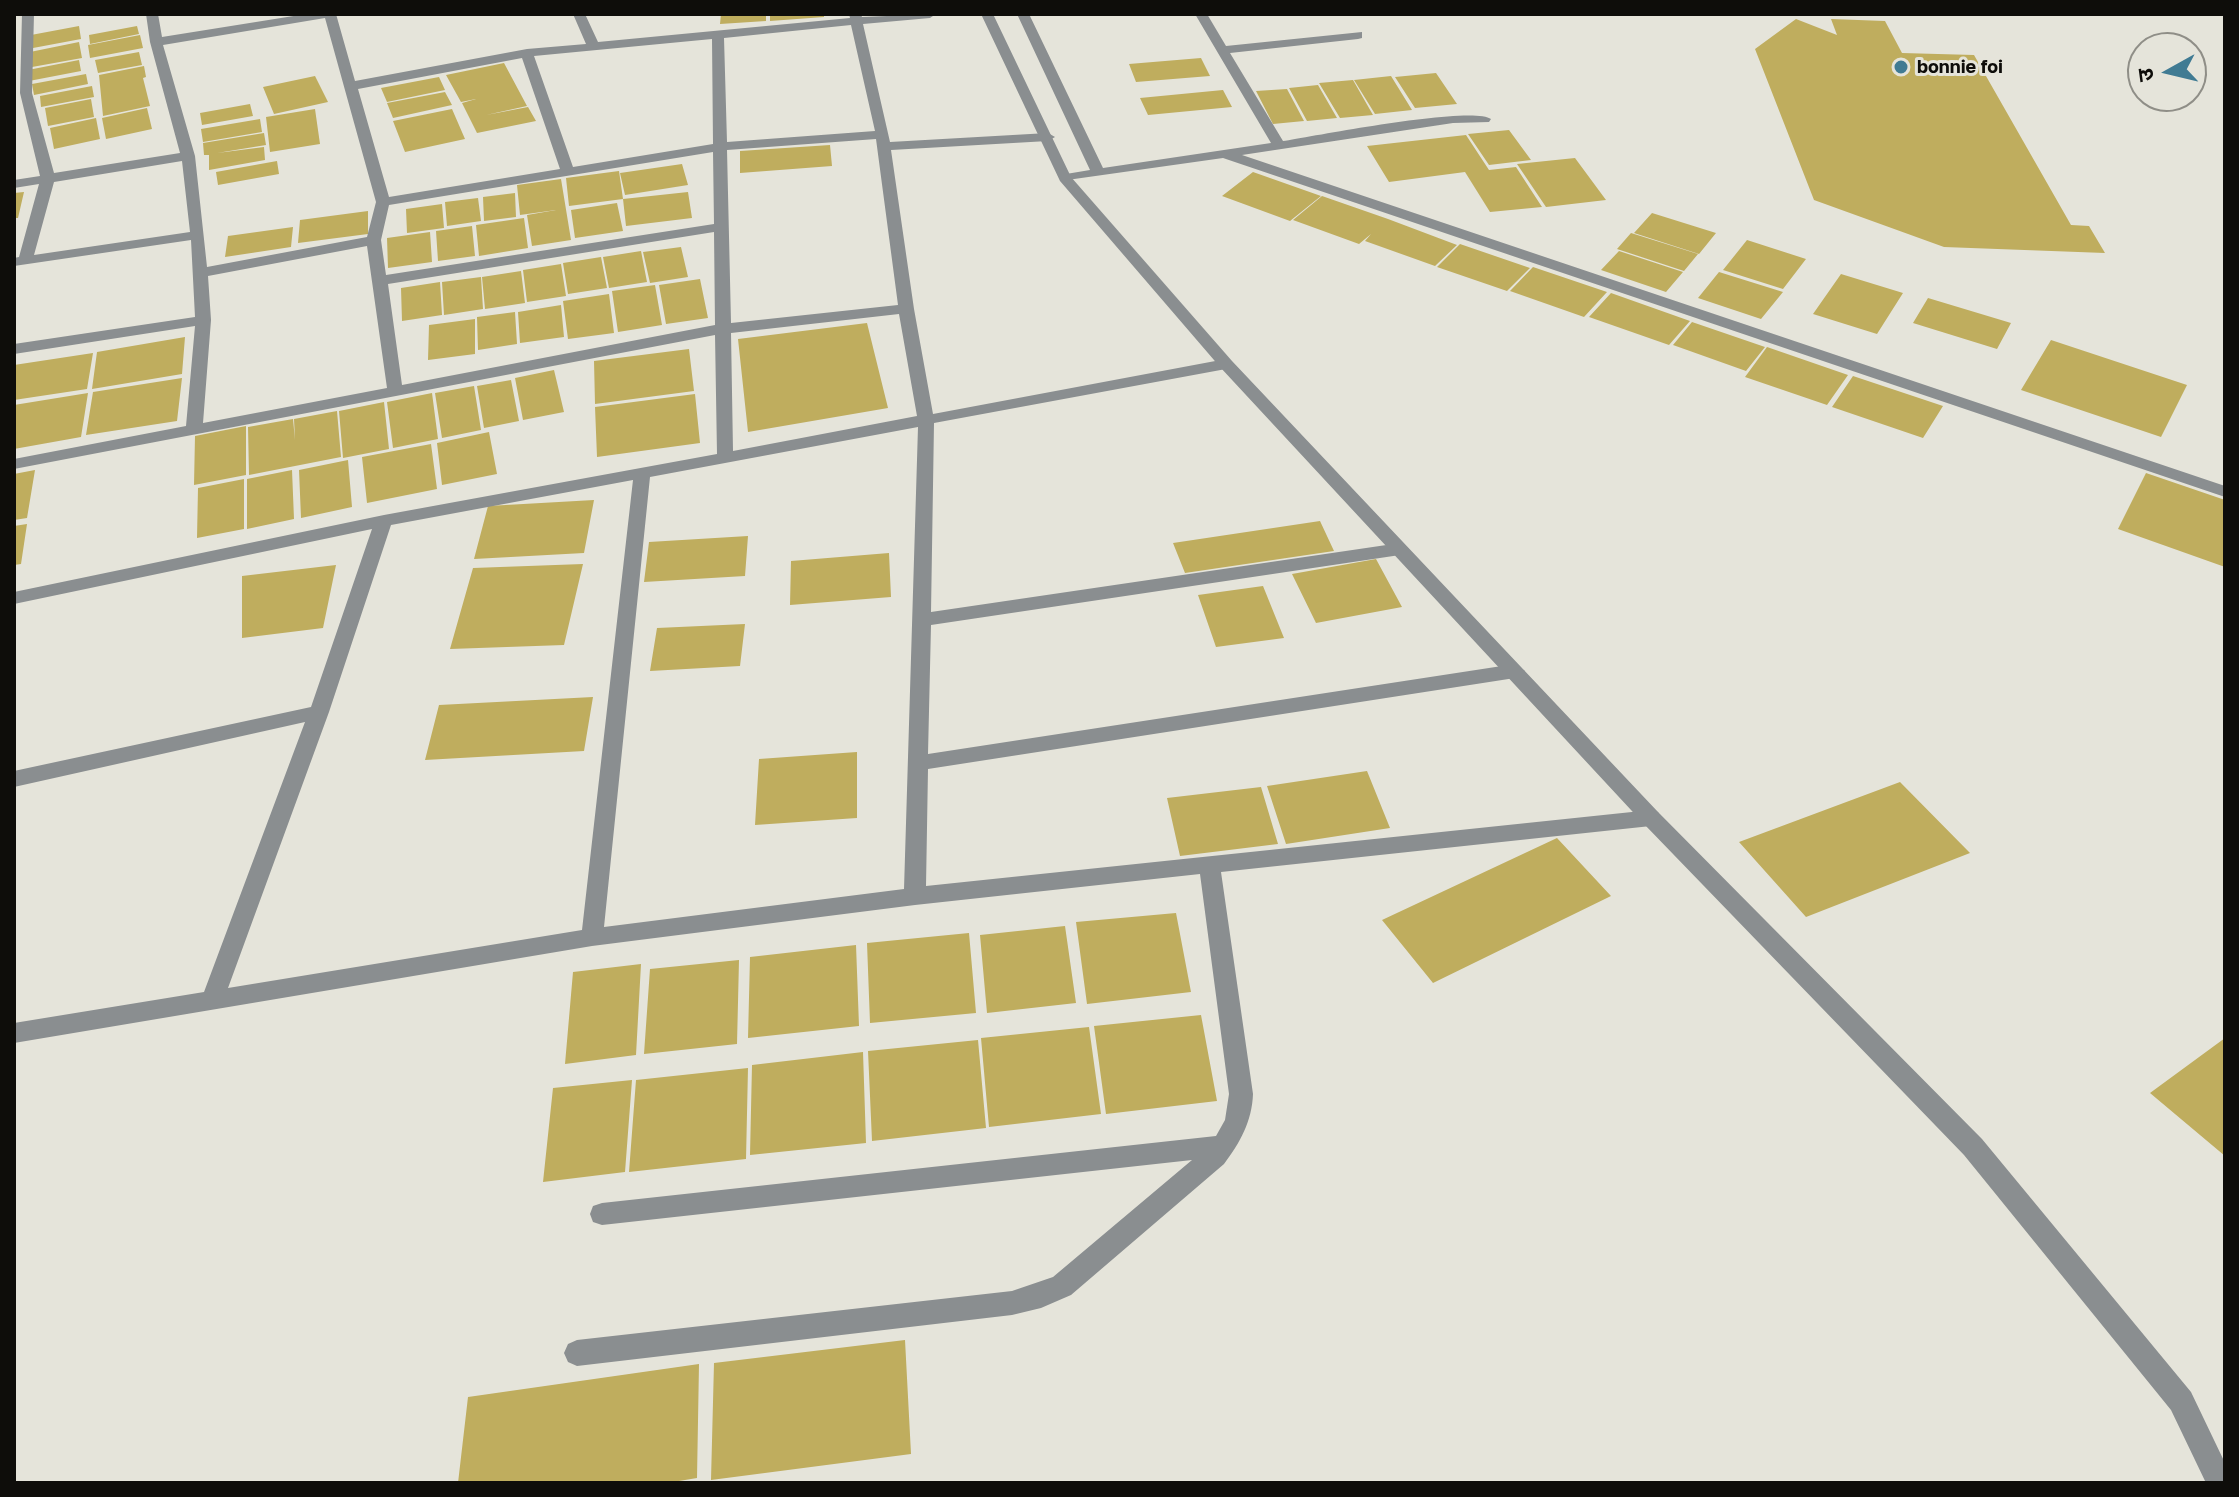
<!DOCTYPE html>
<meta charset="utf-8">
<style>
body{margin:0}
#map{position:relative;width:2239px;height:1497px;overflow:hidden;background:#e5e4da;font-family:"Golos Text","Noto Sans Devanagari",sans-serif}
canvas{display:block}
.frame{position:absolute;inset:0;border:16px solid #0e0d0a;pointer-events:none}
.north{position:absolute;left:2127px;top:32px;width:80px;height:80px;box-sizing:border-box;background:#e5e4da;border:2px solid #8f8e87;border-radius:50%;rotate:262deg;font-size:22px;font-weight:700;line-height:32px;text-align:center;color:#0e0d0a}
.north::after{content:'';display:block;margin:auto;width:28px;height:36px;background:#407b93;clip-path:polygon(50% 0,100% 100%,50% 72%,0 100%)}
</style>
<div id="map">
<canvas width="2239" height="1497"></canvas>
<div class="frame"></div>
<div class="north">उ</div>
</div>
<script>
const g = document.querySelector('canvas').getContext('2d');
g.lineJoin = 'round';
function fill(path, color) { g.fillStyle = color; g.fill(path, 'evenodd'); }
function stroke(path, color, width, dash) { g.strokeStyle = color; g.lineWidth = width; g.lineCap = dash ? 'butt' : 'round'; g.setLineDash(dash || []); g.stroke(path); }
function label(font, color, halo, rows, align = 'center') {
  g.font = font + ' "Golos Text",sans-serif'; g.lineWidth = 6; g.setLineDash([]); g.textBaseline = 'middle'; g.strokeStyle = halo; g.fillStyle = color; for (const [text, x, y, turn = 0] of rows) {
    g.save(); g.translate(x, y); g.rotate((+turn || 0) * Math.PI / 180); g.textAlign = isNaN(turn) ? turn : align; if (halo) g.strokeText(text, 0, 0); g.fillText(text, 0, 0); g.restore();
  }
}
const building = new Path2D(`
 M 721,14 L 766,14 L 766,21 L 720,24 Z
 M 770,14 L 824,14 L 824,17 L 770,21 Z
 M 1796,19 L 1837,35 L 1831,19 L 1885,21 L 1902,53 L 1974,55 L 2071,225 L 2089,226 L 2105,253 L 1944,247 L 1814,200 L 1755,49 Z
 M 79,26 L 81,39 L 33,48 L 31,35 Z
 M 137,26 L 139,34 L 90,44 L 89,35 Z
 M 140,35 L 143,48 L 90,58 L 88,45 Z
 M 79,42 L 82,58 L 32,67 L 30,52 Z
 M 139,52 L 142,65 L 98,73 L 95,60 Z
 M 1201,58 L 1210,76 L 1136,82 L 1129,64 Z
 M 79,60 L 81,71 L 29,81 L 28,70 Z
 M 504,63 L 527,106 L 486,115 L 528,107 L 536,121 L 477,133 L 462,103 L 476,99 L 461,102 L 446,75 Z
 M 144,66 L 146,77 L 143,78 L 150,106 L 103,116 L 99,75 Z
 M 1436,73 L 1457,104 L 1415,108 L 1395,77 Z
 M 86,74 L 88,84 L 34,95 L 32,84 Z
 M 315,76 L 328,102 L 274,114 L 263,87 Z
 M 1391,76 L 1412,110 L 1375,114 L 1354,80 Z
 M 439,77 L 445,90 L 387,102 L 381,88 Z
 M 1353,80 L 1373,115 L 1340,118 L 1319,83 Z
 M 1318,85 L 1337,118 L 1307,121 L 1289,88 Z
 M 92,86 L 94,97 L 41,107 L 40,96 Z
 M 1287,89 L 1304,121 L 1273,124 L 1256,91 Z
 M 1223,90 L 1232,107 L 1148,115 L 1140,98 Z
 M 445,92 L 452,105 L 393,118 L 387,103 Z
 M 91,99 L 94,117 L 48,126 L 45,108 Z
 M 250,104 L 253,116 L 202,125 L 200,113 Z
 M 147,108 L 152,129 L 106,139 L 102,118 Z
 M 315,109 L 320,144 L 270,152 L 266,117 Z
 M 452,109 L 465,139 L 405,152 L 393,121 Z
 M 96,118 L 100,139 L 54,149 L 50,128 Z
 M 260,119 L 262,132 L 203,142 L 201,129 Z
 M 1509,130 L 1531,160 L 1489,165 L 1468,134 Z
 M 264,133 L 266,145 L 217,153 L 264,147 L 265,160 L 209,170 L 209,155 L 204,155 L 203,143 Z
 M 1466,135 L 1489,170 L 1516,167 L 1542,207 L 1490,212 L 1465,172 L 1389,182 L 1367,146 Z
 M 830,145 L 832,166 L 740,173 L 740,151 Z
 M 1575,158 L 1606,200 L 1546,207 L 1517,164 Z
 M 277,161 L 279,174 L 218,185 L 216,172 Z
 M 682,164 L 688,185 L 625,195 L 620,173 Z
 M 619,171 L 623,199 L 569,206 L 566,178 Z
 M 1253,172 L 1321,196 L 1290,221 L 1222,196 Z
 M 561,179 L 571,240 L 532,246 L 527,215 L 556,210 L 520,215 L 517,185 Z
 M 24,192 L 18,218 L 14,218 L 14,193 Z
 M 688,192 L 692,218 L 626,226 L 623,199 Z
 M 515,193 L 516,217 L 484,221 L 483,197 Z
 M 1322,196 L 1388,219 L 1457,245 L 1435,266 L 1365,241 L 1371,234 L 1359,244 L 1293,220 Z
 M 478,198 L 481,221 L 447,226 L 445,202 Z
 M 617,203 L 623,231 L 575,238 L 571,210 Z
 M 442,204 L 444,228 L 407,233 L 406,209 Z
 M 368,211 L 368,234 L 298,243 L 300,220 Z
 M 1652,213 L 1716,233 L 1699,254 L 1634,233 Z
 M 524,218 L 528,248 L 479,256 L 476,225 Z
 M 472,226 L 475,256 L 438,261 L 436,231 Z
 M 293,227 L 291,247 L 225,257 L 228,236 Z
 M 430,232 L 432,262 L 388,268 L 387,238 Z
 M 1631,233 L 1698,254 L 1684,271 L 1617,249 Z
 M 1747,240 L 1806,259 L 1783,289 L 1723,270 Z
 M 1460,244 L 1530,268 L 1507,291 L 1437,267 Z
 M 681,247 L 688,277 L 650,283 L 643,252 Z
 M 641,251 L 647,282 L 609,288 L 603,257 Z
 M 1619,251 L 1683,272 L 1666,292 L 1601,270 Z
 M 601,257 L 607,288 L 568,294 L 563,263 Z
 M 561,264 L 566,296 L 527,302 L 523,270 Z
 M 1533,267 L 1607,292 L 1584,317 L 1510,291 Z
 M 521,271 L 525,303 L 485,309 L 482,277 Z
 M 1719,272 L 1783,292 L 1761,319 L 1698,298 Z
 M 1841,274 L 1903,293 L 1877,334 L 1813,314 Z
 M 481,277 L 483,309 L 444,315 L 442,282 Z
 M 700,279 L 708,318 L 666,324 L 659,285 Z
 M 440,282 L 442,315 L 402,321 L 401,288 Z
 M 655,285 L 662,325 L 618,332 L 612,291 Z
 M 1611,293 L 1690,321 L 1669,345 L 1589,317 Z
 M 609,294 L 614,333 L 568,339 L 563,301 Z
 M 1928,298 L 2011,323 L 1997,349 L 1913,323 Z
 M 561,305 L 564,337 L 520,343 L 518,312 Z
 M 515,312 L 517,344 L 478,350 L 477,317 Z
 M 475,319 L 475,354 L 428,360 L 429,325 Z
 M 1692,322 L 1765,347 L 1746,371 L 1673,345 Z
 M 867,323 L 888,408 L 748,432 L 738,339 Z
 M 185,337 L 182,374 L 92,389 L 97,352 Z
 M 2051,340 L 2187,385 L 2161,437 L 2021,390 Z
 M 1767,347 L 1848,375 L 1827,405 L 1745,377 Z
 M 689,349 L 694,391 L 595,404 L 594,361 Z
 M 93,353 L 87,389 L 14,400 L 14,365 Z
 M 554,370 L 564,412 L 523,420 L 515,378 Z
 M 1853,376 L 1943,406 L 1923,438 L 1832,407 Z
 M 182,378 L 177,421 L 86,435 L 93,392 Z
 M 511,380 L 519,421 L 484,428 L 477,386 Z
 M 474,386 L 481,430 L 442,438 L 435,393 Z
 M 88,393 L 81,437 L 14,449 L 14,405 Z
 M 432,393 L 438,439 L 393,448 L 387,402 Z
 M 695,394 L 700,443 L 597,457 L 595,407 Z
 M 384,402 L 389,449 L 343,458 L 339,411 Z
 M 337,411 L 341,457 L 249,475 L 248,427 L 293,419 L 295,440 L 294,419 Z
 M 246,426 L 246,475 L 194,485 L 195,436 Z
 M 489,432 L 497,474 L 442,485 L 437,443 Z
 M 431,444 L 437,489 L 367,503 L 362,457 Z
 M 348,460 L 352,507 L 301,518 L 299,470 Z
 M 35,470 L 27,518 L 14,520 L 14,474 Z
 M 292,470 L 294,519 L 247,529 L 247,479 Z
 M 2146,473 L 2225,500 L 2225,567 L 2118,529 Z
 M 244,479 L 244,529 L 197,538 L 198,488 Z
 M 594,500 L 584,553 L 474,559 L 488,506 Z
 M 1320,521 L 1334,551 L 1185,573 L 1173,543 Z
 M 27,524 L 21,564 L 14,565 L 14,526 Z
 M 748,536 L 745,576 L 644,582 L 649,542 Z
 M 889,553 L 891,597 L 790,605 L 791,561 Z
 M 1376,559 L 1402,607 L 1316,623 L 1292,574 Z
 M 583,564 L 564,645 L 450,649 L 473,568 Z
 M 336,565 L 323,628 L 242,638 L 242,576 Z
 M 1263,586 L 1284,638 L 1216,647 L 1198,595 Z
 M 745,624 L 740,666 L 650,671 L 657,628 Z
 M 593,697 L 584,751 L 425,760 L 439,705 Z
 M 857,752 L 857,818 L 755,825 L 759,759 Z
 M 1367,771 L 1390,828 L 1286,844 L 1267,786 Z
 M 1900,782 L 1970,853 L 1806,917 L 1739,842 Z
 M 1261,787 L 1278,844 L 1180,856 L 1167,798 Z
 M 1557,838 L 1611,896 L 1433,983 L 1382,920 Z
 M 1176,913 L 1191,992 L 1087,1004 L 1076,922 Z
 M 1065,926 L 1076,1003 L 987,1013 L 980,935 Z
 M 969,933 L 976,1013 L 870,1023 L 867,943 Z
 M 856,945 L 859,1026 L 748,1038 L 750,957 Z
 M 739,960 L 737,1044 L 644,1054 L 650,969 Z
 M 641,964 L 636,1055 L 565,1064 L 573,972 Z
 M 1201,1015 L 1217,1101 L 1106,1114 L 1094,1026 Z
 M 1089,1027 L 1101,1114 L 989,1127 L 981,1038 Z
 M 2225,1038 L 2225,1156 L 2150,1093 Z
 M 978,1040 L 986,1128 L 872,1141 L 868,1051 Z
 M 863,1052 L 866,1143 L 750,1155 L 752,1065 Z
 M 748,1068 L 746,1159 L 629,1172 L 636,1080 Z
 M 632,1080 L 625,1172 L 543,1182 L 553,1088 Z
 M 905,1340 L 911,1454 L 711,1480 L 714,1363 Z
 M 699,1364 L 697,1478 L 667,1483 L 458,1483 L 468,1397 Z`);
const minor = new Path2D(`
 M 22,14 L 34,14 L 32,93 L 54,173 L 180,153 L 150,42 L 146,14 L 158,14 L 162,37 L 306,14 L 336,14 L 355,81 L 527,49 L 586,44 L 573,14 L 585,14 L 598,42 L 850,18 L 849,14 L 861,14 L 862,17 L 936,14 L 930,18 L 863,24 L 890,142 L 1048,133 L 1055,137 L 1048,141 L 891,150 L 914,309 L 933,414 L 1226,359 L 1234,364 L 1226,369 L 934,423 L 931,612 L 1400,543 L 1409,549 L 1400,555 L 931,625 L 928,754 L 1515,664 L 1525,671 L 1515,678 L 928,769 L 926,886 L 1651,810 L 1658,812 L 1661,818 L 1658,824 L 1651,826 L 1221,872 L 1253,1094 C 1252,1121 1240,1143 1224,1164 L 1071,1295 L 1041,1308 L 1012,1315 L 577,1366 L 568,1362 L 564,1353 L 568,1344 L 577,1340 L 1012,1291 L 1053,1277 L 1192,1160 L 602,1225 L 593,1222 L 590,1214 L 593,1206 L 602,1203 L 1216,1136 L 1225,1120 L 1229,1094 L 1200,874 L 915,905 L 592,946 L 14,1043 L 14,1023 L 204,992 L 305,722 L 14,787 L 14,771 L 311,707 L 372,529 L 14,604 L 14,592 L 384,515 L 717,454 L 715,335 L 14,469 L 14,459 L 186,426 L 195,326 L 14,354 L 14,344 L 195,317 L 191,240 L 14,266 L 14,258 L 19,257 L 39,184 L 14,188 L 14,180 L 40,176 L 20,93 ZM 325,18 L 376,202 L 367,237 L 207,267 L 195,156 L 163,45 ZM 851,25 L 875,131 L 727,142 L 724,38 ZM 712,39 L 713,144 L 573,167 L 534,56 ZM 522,58 L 560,169 L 389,197 L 358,89 ZM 876,139 L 898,305 L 731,323 L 727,150 ZM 713,152 L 714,224 L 386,275 L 381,240 L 389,205 ZM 182,161 L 190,232 L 34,255 L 54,182 ZM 714,232 L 715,325 L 402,385 L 388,284 ZM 367,246 L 387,388 L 203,423 L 211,320 L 208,276 ZM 899,314 L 917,416 L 733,451 L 731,333 ZM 918,427 L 904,889 L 604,927 L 650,477 ZM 633,480 L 582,930 L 228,988 L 329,712 L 391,525 Z
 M 1017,14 L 1029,14 L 1103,168 L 1271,143 L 1195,14 L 1207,14 L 1226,46 L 1362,32 L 1362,38 L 1358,39 L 1230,53 L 1283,141 C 1315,136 1472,105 1491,119 L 1489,122 L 1453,123 L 1242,155 L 2225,486 L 2225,497 L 1223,158 L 1060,181 L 1060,175 L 1090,170 Z`);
const tertiary = new Path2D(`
 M 981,14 L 993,14 L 1071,177 L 1232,361 L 1658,812 L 1982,1139 L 2191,1392 L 2225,1463 L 2225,1483 L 2206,1483 L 2171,1410 L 1964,1155 L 1644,824 L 1220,367 L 1060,181 Z`);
const markers = [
 [1901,67,8,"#407b93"]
];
const farPoinames = [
 ["bonnie foi",1917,67]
];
fill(building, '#bfad5e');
fill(minor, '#8a8e90');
fill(tertiary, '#8a8e90');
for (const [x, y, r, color] of markers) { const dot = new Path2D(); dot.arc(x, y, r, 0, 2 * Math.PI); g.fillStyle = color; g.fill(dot); stroke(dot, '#e5e4da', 3); }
label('bold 18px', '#0e0d0a', '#e5e4da', farPoinames, 'left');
</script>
